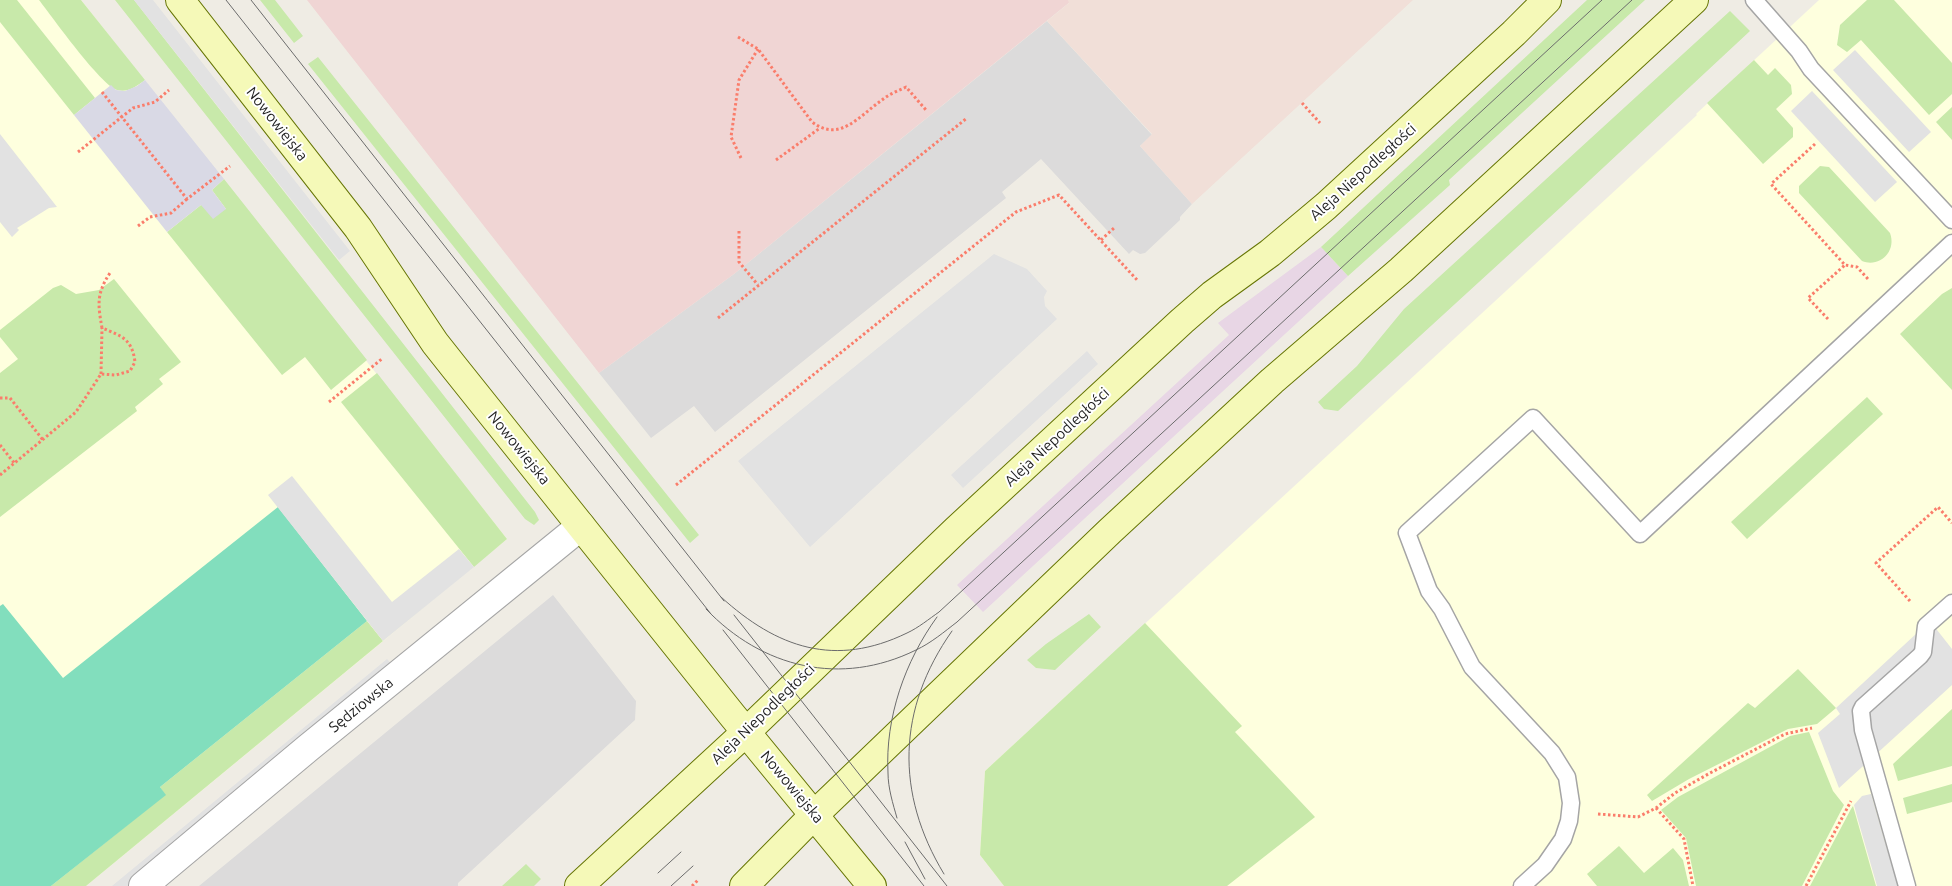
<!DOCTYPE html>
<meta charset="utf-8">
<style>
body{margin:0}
canvas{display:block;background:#efece4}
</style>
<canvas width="1952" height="886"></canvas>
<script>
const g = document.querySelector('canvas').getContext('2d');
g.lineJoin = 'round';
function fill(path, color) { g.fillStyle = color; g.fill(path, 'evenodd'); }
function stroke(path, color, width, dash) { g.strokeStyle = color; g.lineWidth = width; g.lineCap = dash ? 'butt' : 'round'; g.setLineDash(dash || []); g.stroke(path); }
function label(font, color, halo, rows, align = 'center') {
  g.font = font + ' Ubuntu,sans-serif'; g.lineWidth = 4; g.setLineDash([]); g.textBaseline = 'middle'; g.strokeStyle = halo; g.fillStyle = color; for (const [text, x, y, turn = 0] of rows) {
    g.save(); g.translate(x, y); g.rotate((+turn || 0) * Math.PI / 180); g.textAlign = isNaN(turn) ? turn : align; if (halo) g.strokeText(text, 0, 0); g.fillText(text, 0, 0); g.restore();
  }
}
const residential = new Path2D(`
 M 1047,21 L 1152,135 L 1140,146 L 1192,204 L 1180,217 L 1180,220 L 1145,253 L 1140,254 L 1133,250 L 1129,254 L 1041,159 L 1002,192 L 1006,198 L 715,432 L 694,406 L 651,438 L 599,373 L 734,274 Z
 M 553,595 L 636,701 L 635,720 L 458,883 L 458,886 L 199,886 Z`);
const commercial = new Path2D(`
 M 307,0 L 1068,0 L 1070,2 L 734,274 L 599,373 Z`);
const industrial = new Path2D(`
 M 1321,247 L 1348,276 L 983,612 L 957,585 L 1229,335 L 1218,323 Z`);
const education = new Path2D(`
 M 0,0 L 81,0 L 507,539 L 86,886 L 0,886 Z
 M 1819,0 L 1952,0 L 1952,886 L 1004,886 L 980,855 L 985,771 L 1697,115 L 1696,114 Z`);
const military = new Path2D(`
 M 1068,0 L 1413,0 L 1192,204 L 1140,146 L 1152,134 L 1047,21 L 1069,3 Z`);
const grass = new Path2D(`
 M 0,0 L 17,0 L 95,98 L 74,115 L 0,22 Z
 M 39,0 L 81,0 L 145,80 C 137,86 128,93 117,90 C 100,84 53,18 39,0 Z
 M 115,0 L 134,0 L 535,512 L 539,520 L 534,525 L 525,519 Z
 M 260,0 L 275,0 L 303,36 L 294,43 Z
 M 1587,0 L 1645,0 L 1449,180 L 1450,185 L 1348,276 L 1321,247 Z
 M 1867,0 L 1894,0 L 1952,63 L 1952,94 L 1929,115 L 1861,40 L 1847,52 L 1837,45 L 1840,25 Z
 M 1730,11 L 1750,31 L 1561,207 L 1338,411 L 1324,409 L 1318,402 L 1357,366 L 1404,309 Z
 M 318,57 L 699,535 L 690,543 L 308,64 Z
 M 1754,60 L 1768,75 L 1775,68 L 1791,85 L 1792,94 L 1776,109 L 1793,128 L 1793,137 L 1763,164 L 1707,103 Z
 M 1952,107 L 1952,140 L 1936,122 Z
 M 1820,166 L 1829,167 L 1890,233 C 1897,252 1879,268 1862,261 L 1799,193 L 1799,186 Z
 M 224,179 L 367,360 L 331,390 L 305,357 L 282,375 L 167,232 L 201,205 L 226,209 L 212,190 Z
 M 114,279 L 181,362 L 159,379 L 163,384 L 135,407 L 137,411 L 0,517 L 0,373 L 18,359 L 0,337 L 0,330 L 53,288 L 61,285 L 76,294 L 99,290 Z
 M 1952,288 L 1952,390 L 1900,334 L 1942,294 Z
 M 377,373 L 507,539 L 474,567 L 341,402 Z
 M 1867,397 L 1883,414 L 1747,539 L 1731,522 Z
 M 1089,614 L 1101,627 L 1055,670 L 1036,668 L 1027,660 L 1046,644 Z
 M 367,621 L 383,641 L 86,886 L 51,886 L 165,795 L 160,787 Z
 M 1145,623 L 1242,726 L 1235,732 L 1315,817 L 1227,886 L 1004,886 L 980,855 L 985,771 Z
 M 1798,669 L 1836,708 L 1817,724 L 1788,729 L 1689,779 L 1652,801 L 1647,795 L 1748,703 L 1755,708 Z
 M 1952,709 L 1952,766 L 1898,781 L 1893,764 Z
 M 1809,732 L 1833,791 L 1844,805 L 1802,886 L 1696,886 L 1686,838 L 1661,810 L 1678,797 L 1790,736 Z
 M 1952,784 L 1952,802 L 1907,814 L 1903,798 Z
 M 1853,806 L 1876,886 L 1810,886 L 1851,809 Z
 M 1619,846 L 1644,873 L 1673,848 L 1683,860 L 1689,886 L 1597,886 L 1587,874 Z
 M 526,864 L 541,879 L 534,886 L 502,886 Z`);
const pitch = new Path2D(`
 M 278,507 L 367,621 L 160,787 L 166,795 L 51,886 L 0,886 L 0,606 L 3,604 L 63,678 Z`);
const parking = new Path2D(`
 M 134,0 L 153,0 L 350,251 L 339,260 Z
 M 1855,50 L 1931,132 L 1909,152 L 1833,70 Z
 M 1812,91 L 1897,182 L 1875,202 L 1791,111 Z
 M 0,134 L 57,207 L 49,208 L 17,228 L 19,230 L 12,237 L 0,222 Z
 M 994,254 L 1027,269 L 1047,291 L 1044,297 L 1045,306 L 1057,319 L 810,547 L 738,461 Z
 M 1087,351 L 1098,364 L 963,488 L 951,475 Z
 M 292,476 L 392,602 L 459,549 L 474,567 L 383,641 L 268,495 Z
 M 1930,621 L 1952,649 L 1952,685 L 1839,788 L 1818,733 L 1840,714 L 1836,708 Z
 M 387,659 L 394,667 L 128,886 L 112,886 Z
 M 1871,794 L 1884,839 L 1898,886 L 1877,886 L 1858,820 L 1854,805 L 1862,796 Z`);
const plaza = new Path2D(`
 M 145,80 L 224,179 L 212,190 L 226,209 L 213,219 L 201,205 L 167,232 L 74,115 L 111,85 L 116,90 L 125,91 L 137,86 Z`);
const path = new Path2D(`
 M 738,37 L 758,49 L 812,122 C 840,143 859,116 882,100 C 889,94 898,91 906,87 L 926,110
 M 102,92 L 187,199 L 230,166
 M 1302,103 L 1320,123
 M 1815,144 L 1771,184 L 1845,265 L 1857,267 L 1868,279
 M 78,152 L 133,108 L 155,102 L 169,90
 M 741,158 L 731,137 L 739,80 L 758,49
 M 776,160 L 820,128
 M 138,226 L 150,217 L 171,213 L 187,199
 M 739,231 L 739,262 L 758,285
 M 1101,240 L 1114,228
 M 718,318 L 967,118
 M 1828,319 L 1808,298 L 1845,265
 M 101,374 L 102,328
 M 0,398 L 10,398 L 43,440
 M 329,402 L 383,358
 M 0,445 L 15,464
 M 0,475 L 76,412 L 101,374 L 116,375 L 130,371 L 135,362 C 132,339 122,336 102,328 C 98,305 96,294 110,273
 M 676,485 L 1016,212 L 1059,195 L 1138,281
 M 1910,601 L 1876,563 L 1938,507 L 1952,523
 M 1656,808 L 1684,839 L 1693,886
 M 1598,814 L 1638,817 L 1656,808 L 1675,793 L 1710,773 L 1785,734 L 1812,728
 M 692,886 L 699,879
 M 1806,886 L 1851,801`);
const lane = new Path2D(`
 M 1754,0 L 1799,51 L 1811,69 L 1952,220
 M 1522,886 L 1545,865 L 1563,839 L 1569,821 L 1571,803 L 1567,777 L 1552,753 L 1472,667 L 1442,609 L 1429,591 L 1407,533 L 1533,418 L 1640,534 L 1952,243
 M 1907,886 L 1863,730 L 1861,711 L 1863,707 L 1920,656 L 1923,652 L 1926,626 L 1952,603`);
const street = new Path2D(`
 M 143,886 L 308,748 L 581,526`);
const secondary = new Path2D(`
 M 180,0 L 358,228 L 435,343 L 454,367 L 732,715 L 872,886
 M 579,886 L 746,732 L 956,530 L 1182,321 L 1212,295 L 1270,253 L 1326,206 L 1514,33 L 1547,0
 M 744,886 L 814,815 L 1110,531 L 1272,381 L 1401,270 L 1694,0`);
const tram = new Path2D(`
 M 226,0 L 711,614
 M 251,0 L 724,601
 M 721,597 C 777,648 835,668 907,633 C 918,628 929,619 939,612 L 1602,0
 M 706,609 C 762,668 841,687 916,650 C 931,643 944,632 957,622 L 1632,0
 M 734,615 L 947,886
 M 723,630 L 924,886
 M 897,818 C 893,804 888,788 888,773 C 885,718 905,661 937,617
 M 905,842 L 925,879
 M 658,873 L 681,852
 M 944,874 C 895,793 897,709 952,631
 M 671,886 L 693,866`);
const streetNames = [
 ["Nowowiejska",277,124,52],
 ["Aleja Niepodległości",1363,172,-42],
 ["Aleja Niepodległości",1057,437,-43],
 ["Nowowiejska",519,448,51],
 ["Sędziowska",361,705,-39],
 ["Aleja Niepodległości",763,714,-44],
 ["Nowowiejska",792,787,50]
];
fill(residential, '#dcdbdb');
fill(commercial, '#f0d5d4');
fill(industrial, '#e8d6e5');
fill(education, '#feffde');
fill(military, '#f1dfd8');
fill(grass, '#c8e9aa');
fill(pitch, '#82debd');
fill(parking, '#e2e2e2');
fill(plaza, '#d9d9e5');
stroke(lane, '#a5a5a5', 19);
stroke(street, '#a5a5a5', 30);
stroke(secondary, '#677605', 30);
stroke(path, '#fa7d6b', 3, [2.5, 2.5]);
stroke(lane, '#fff', 16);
stroke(street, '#fff', 28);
stroke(secondary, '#f5f9b8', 28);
stroke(tram, '#6c6c6c', 1);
label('15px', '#1e1e1e', '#fff', streetNames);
</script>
